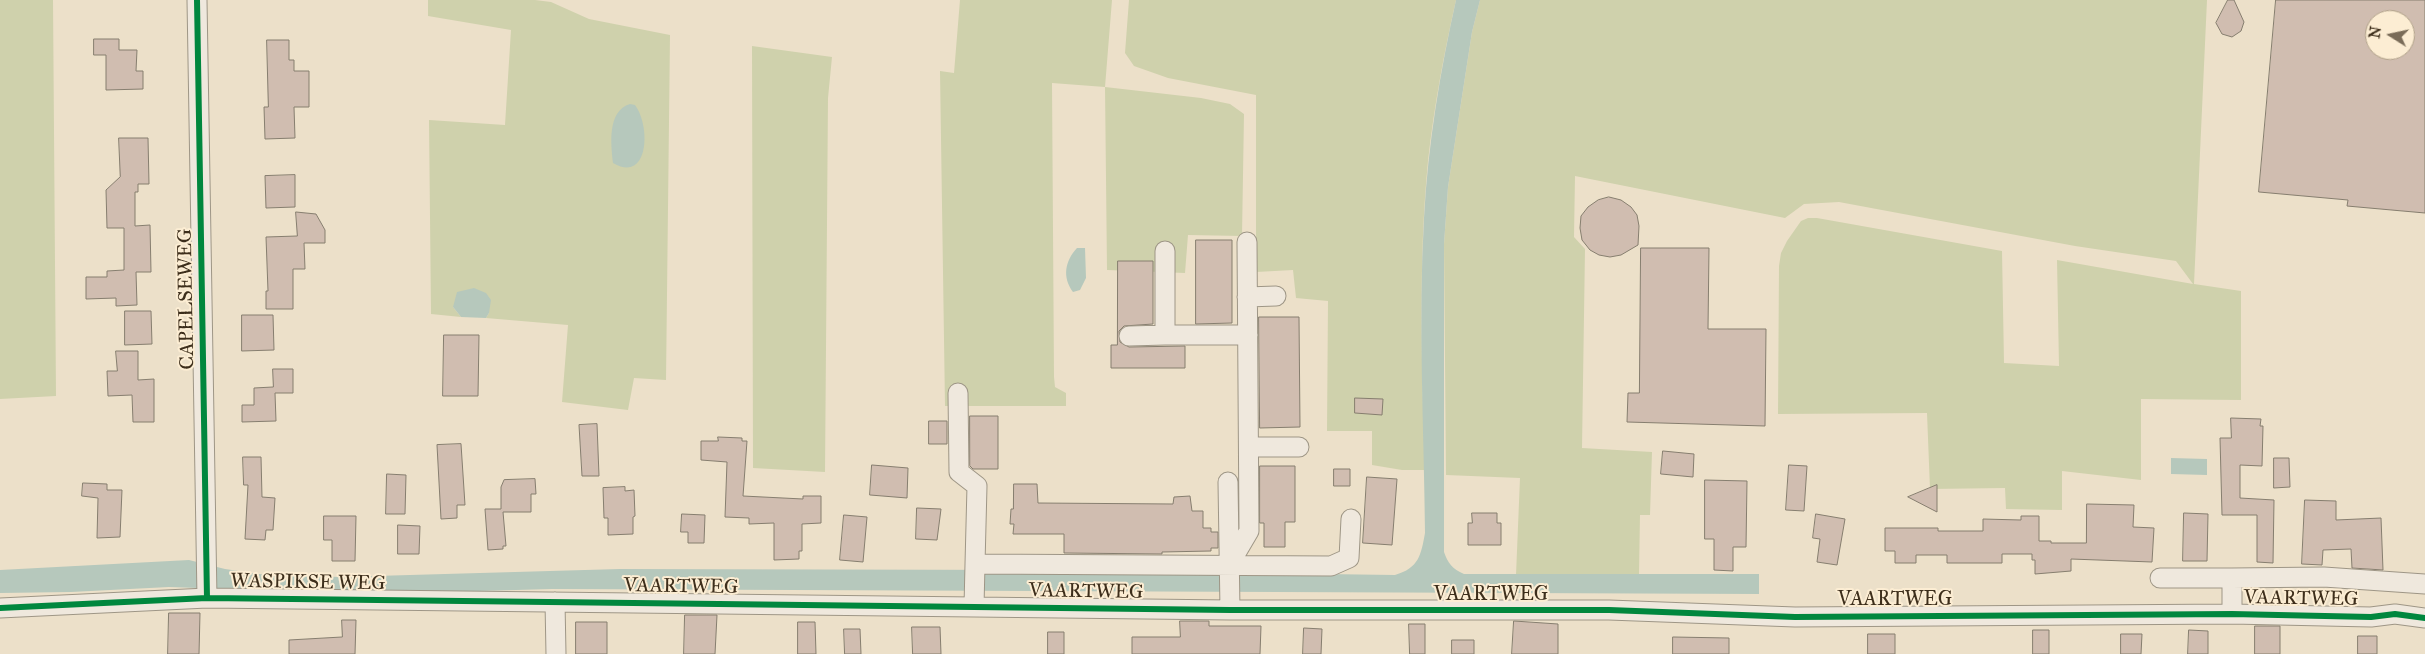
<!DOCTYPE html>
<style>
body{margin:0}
#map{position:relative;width:2425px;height:654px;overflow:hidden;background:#ece0c9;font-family:"IM FELL Great Primer",serif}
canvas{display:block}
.north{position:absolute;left:2365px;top:10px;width:50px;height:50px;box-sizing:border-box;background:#fcedd3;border:1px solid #b0a189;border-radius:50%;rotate:280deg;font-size:14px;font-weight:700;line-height:20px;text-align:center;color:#3d2e1b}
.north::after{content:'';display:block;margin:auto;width:18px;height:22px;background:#7a6c58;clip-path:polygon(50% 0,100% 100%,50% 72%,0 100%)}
</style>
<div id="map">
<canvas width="2425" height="654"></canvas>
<div class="north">N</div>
</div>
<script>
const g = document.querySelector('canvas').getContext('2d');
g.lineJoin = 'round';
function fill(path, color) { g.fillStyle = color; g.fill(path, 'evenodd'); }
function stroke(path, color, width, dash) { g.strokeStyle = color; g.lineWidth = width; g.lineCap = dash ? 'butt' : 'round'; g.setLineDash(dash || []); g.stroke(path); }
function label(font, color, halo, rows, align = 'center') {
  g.font = font + ' "IM FELL Great Primer",serif'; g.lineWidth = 4; g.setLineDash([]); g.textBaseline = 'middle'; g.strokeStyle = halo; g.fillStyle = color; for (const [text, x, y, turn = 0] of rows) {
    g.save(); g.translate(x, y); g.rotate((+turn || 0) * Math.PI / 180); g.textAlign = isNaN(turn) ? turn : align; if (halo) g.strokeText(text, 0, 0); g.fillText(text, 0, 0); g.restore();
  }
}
const green = new Path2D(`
 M 0,0 L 53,0 L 56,396 L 0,399 Z
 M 428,0 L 535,0 L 551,2 L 589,19 L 670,35 L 666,380 L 634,378 L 628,410 L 562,402 L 568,325 L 486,318 L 489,313 L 453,307 L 461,317 L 431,314 L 429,120 L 505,125 L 511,30 L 428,16 Z
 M 960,0 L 1112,0 L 1105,87 L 1201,98 L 1230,104 L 1244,114 L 1242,236 L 1188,235 L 1185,273 L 1107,270 L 1105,87 L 1052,83 L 1054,377 L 1055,387 L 1066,393 L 1066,406 L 945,406 L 940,71 L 954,73 Z
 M 1129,0 L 1456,0 C 1444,53 1434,107 1428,161 C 1418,264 1422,367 1425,470 L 1402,470 L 1372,465 L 1372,431 L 1327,431 L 1328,301 L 1296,298 L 1293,270 L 1256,272 L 1256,95 L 1168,78 L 1134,66 L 1125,53 Z
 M 1480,0 L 2207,0 L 2194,284 L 2241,291 L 2241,400 L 2141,399 L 2141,480 L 2062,471 L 2062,510 L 2006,509 L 2005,488 L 1930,489 L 1927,413 L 1778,414 L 1779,266 L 1781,253 L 1787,241 L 1801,221 L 1808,218 L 1817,218 L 2002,251 L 2004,363 L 2059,366 L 2057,260 L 2193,284 L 2176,261 L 2075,246 L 1839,202 L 1804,204 L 1785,218 L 1575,176 L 1574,237 L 1585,249 L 1582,448 L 1652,452 L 1650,515 L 1640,515 L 1639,574 L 1516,575 L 1520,478 L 1446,475 L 1444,244 L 1448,187 L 1472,32 Z
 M 752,46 L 832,57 L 828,98 L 825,472 L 753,468 Z`);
const water = new Path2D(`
 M 1456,0 L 1480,0 L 1472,32 L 1448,187 L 1444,244 L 1444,552 C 1448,563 1452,569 1464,574 L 1759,574 L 1759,594 L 552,589 L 372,594 L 169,587 L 71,592 L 0,593 L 0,570 L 189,560 L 225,569 L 266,575 L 340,577 L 620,569 L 1036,570 L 1395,575 C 1419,568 1421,555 1425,533 C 1424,428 1418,323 1424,218 C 1428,144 1440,72 1456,0 Z
 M 630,104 L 635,105 C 651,126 649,184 613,163 C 611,144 607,111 630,104 Z
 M 1077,248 L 1085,248 L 1086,278 L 1080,290 L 1073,292 C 1062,277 1065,261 1077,248 Z
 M 474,288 L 486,293 L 491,300 L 489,313 L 486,318 L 461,317 L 453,307 L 457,292 Z
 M 2171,458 L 2207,459 L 2207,475 L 2171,474 Z`);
const building = new Path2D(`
 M 2228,0 L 2234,0 L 2244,22 L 2241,31 L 2232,37 L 2222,34 L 2216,23 Z
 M 2276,0 L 2425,0 L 2425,213 L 2347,206 L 2348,200 L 2259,192 ZM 2375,20 L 2405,20 L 2405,50 L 2375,50 Z
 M 94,39 L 119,39 L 119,50 L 137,50 L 136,71 L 143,71 L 143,89 L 106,90 L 106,55 L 94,55 Z
 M 267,40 L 289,40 L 289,60 L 294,60 L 294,71 L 309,71 L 309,107 L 294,107 L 295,138 L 265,139 L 264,107 L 268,107 Z
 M 119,138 L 148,138 L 149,184 L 138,184 L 138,192 L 135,192 L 135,226 L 150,225 L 151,272 L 136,272 L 137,305 L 116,306 L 116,298 L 86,299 L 86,277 L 107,277 L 107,271 L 124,270 L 124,228 L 107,228 L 106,190 L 120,177 Z
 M 295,175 L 295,207 L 266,208 L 265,176 Z
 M 1609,197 L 1621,200 L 1631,207 L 1637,215 L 1639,226 L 1638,245 L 1621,255 L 1610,257 L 1599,255 L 1590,250 L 1582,240 L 1580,228 L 1581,216 L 1588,207 L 1598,200 Z
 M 296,212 L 316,214 L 325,230 L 325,243 L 304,243 L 305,269 L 293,269 L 293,309 L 266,309 L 266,291 L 268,291 L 266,237 L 297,236 Z
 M 1196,240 L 1232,240 L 1232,323 L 1196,324 Z
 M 1641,248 L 1709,248 L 1708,329 L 1766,329 L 1765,426 L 1627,422 L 1628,393 L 1639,393 Z
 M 1118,261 L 1153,261 L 1153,324 L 1124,326 L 1119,331 L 1120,342 L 1129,347 L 1185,346 L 1185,368 L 1111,368 L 1111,345 L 1117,345 Z
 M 125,311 L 151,311 L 152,344 L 125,345 Z
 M 242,315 L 273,315 L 274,350 L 242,351 Z
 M 1259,317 L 1299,317 L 1300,427 L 1260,428 Z
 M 444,335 L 479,335 L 478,396 L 443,396 Z
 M 116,351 L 138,351 L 138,380 L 154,379 L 154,422 L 133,422 L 132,395 L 108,396 L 107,371 L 117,371 Z
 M 273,369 L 293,369 L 293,393 L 275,393 L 276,421 L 242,422 L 242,405 L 254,405 L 254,388 L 273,387 Z
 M 1355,398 L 1383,399 L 1382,415 L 1355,413 Z
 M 970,416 L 998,416 L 998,469 L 973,469 L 970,466 Z
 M 2231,418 L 2261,419 L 2260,426 L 2263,426 L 2262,466 L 2240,465 L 2240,498 L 2274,500 L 2273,563 L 2257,562 L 2257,515 L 2222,515 L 2220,438 L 2231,438 Z
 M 929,421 L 947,421 L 947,444 L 929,444 Z
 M 597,424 L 599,476 L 582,476 L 579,425 Z
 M 718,437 L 742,438 L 742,441 L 747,441 L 743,496 L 803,499 L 803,496 L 821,496 L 821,523 L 802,524 L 802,551 L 799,551 L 799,559 L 774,560 L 774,523 L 749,524 L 749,518 L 725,517 L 727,462 L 701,460 L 701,441 L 718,441 Z
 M 461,444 L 465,505 L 457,505 L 457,518 L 441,519 L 437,445 Z
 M 1663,451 L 1694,454 L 1693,477 L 1661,474 Z
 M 243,457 L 261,457 L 262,497 L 275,498 L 273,530 L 266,530 L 265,540 L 245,539 L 248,485 L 244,485 Z
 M 2274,458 L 2289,458 L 2290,487 L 2274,488 Z
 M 872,465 L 908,468 L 907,498 L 870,495 Z
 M 1789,465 L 1807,466 L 1804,511 L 1786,510 Z
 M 1260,466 L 1295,466 L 1295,522 L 1285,522 L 1285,547 L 1264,547 L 1264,523 L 1260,523 Z
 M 1334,469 L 1350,469 L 1350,486 L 1334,486 Z
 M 387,474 L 406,475 L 405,514 L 386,514 Z
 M 1367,477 L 1397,479 L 1392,545 L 1363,543 Z
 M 535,479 L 536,494 L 531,494 L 531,512 L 503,512 L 506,546 L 503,546 L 503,549 L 488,550 L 485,509 L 501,509 L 501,487 L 504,480 Z
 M 1705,480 L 1747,481 L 1746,547 L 1733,547 L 1733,571 L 1714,570 L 1714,539 L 1705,539 Z
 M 83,483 L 107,484 L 107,490 L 122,490 L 120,537 L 97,538 L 98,498 L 82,496 Z
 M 1014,484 L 1037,484 L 1038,503 L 1173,504 L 1174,497 L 1190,496 L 1192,511 L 1203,511 L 1203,528 L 1211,528 L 1211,532 L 1218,532 L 1218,548 L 1211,548 L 1211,551 L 1162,552 L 1162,554 L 1064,553 L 1064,534 L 1013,534 L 1014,524 L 1010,524 L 1011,509 L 1013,509 Z
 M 1937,485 L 1937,512 L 1908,497 Z
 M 625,487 L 625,491 L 634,490 L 635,516 L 633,517 L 633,534 L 608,535 L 608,518 L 604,518 L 603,488 Z
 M 2305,500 L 2336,501 L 2336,520 L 2381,518 L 2383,570 L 2352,568 L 2351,549 L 2323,550 L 2322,565 L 2302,564 Z
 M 2087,504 L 2134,505 L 2133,527 L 2154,528 L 2152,562 L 2071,559 L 2071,571 L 2035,574 L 2035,560 L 2032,560 L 2032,554 L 2002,554 L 2002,563 L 1947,563 L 1947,555 L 1916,555 L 1916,563 L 1895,563 L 1895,551 L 1885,551 L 1885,528 L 1938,528 L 1938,531 L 1983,531 L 1983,519 L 2021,520 L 2021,516 L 2039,516 L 2039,541 L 2051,541 L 2051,543 L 2086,543 Z
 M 917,508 L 941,509 L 937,540 L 916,539 Z
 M 1472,513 L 1497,513 L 1497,523 L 1501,523 L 1501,545 L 1468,545 L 1468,523 L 1472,523 Z
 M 2184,513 L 2208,514 L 2207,561 L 2183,561 Z
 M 682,514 L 705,515 L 704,543 L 688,543 L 688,532 L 681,532 Z
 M 1816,514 L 1845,519 L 1837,565 L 1817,562 L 1820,539 L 1813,538 Z
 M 844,515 L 867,517 L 863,562 L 840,560 Z
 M 324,516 L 356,516 L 355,561 L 332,561 L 332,540 L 324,540 Z
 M 398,525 L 420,526 L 419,554 L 398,554 Z
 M 169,613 L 200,613 L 199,654 L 168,654 Z
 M 685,615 L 717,615 L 715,654 L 684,654 Z
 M 342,620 L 356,620 L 355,654 L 289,654 L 289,640 L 342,637 Z
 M 1180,621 L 1209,621 L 1209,626 L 1261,626 L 1260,654 L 1132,654 L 1132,637 L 1180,637 Z
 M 1514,621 L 1558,624 L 1558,654 L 1512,654 Z
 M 576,622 L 607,622 L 607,654 L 576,654 Z
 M 798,622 L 815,622 L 816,654 L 798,654 Z
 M 1409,624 L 1425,624 L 1425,654 L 1410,654 Z
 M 2255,626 L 2280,626 L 2280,654 L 2255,654 Z
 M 912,627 L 940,627 L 941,654 L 913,654 Z
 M 1304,628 L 1322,629 L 1321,654 L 1303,654 Z
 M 844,629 L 860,629 L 861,654 L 845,654 Z
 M 2033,630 L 2049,630 L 2049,654 L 2033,654 Z
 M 2189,630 L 2208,631 L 2208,654 L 2188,654 Z
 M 1048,632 L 1064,632 L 1064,654 L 1048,654 Z
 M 1868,634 L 1895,634 L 1895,654 L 1868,654 Z
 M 2121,634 L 2142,634 L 2141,654 L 2121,654 Z
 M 2358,636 L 2377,636 L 2377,654 L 2358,654 Z
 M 1673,637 L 1729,638 L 1729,654 L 1673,654 Z
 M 1452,640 L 1474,640 L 1474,654 L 1452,654 Z`);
const minor = new Path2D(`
 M 197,0 L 207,598
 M 1165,251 L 1165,335 L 1248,335
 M 1247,297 L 1276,296
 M 1129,336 L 1165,335
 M 958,393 L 959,472 L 977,486 L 975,564
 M 1249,447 L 1299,447
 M 1228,482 L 1230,610
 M 1229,565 L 1249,531 L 1247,242
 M 2160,578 L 2232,578
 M 555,602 L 556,654
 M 974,607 L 975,564 L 1331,566 L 1349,558 L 1351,519
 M 0,608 L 207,598 L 1230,610 L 1609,610 L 1795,617 L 2232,614 L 2371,617 L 2395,614 L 2425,618
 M 2232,614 L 2232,578 L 2324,577 L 2425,584`);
const cycleway = new Path2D(`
 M 197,0 L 207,598
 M 0,608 L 207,598 L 1230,610 L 1609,610 L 1795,617 L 2232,614 L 2371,617 L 2395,614 L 2425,618`);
const streetNames = [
 ["CAPELSEWEG",187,299,-91],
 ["WASPIKSE WEG",308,583,1],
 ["VAARTWEG",681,587,1],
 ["VAARTWEG",1086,592,1],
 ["VAARTWEG",1491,595],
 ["VAARTWEG",2301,599,1],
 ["VAARTWEG",1895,600]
];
fill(green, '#cfd1ac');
fill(water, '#b6c8bc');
fill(building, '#d0bdb0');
stroke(building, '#867e6f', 1);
stroke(minor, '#9e9686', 21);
stroke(minor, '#efe8dd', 19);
stroke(cycleway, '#00873e', 6);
label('20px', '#3d2e1b', '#fcedd3', streetNames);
</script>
